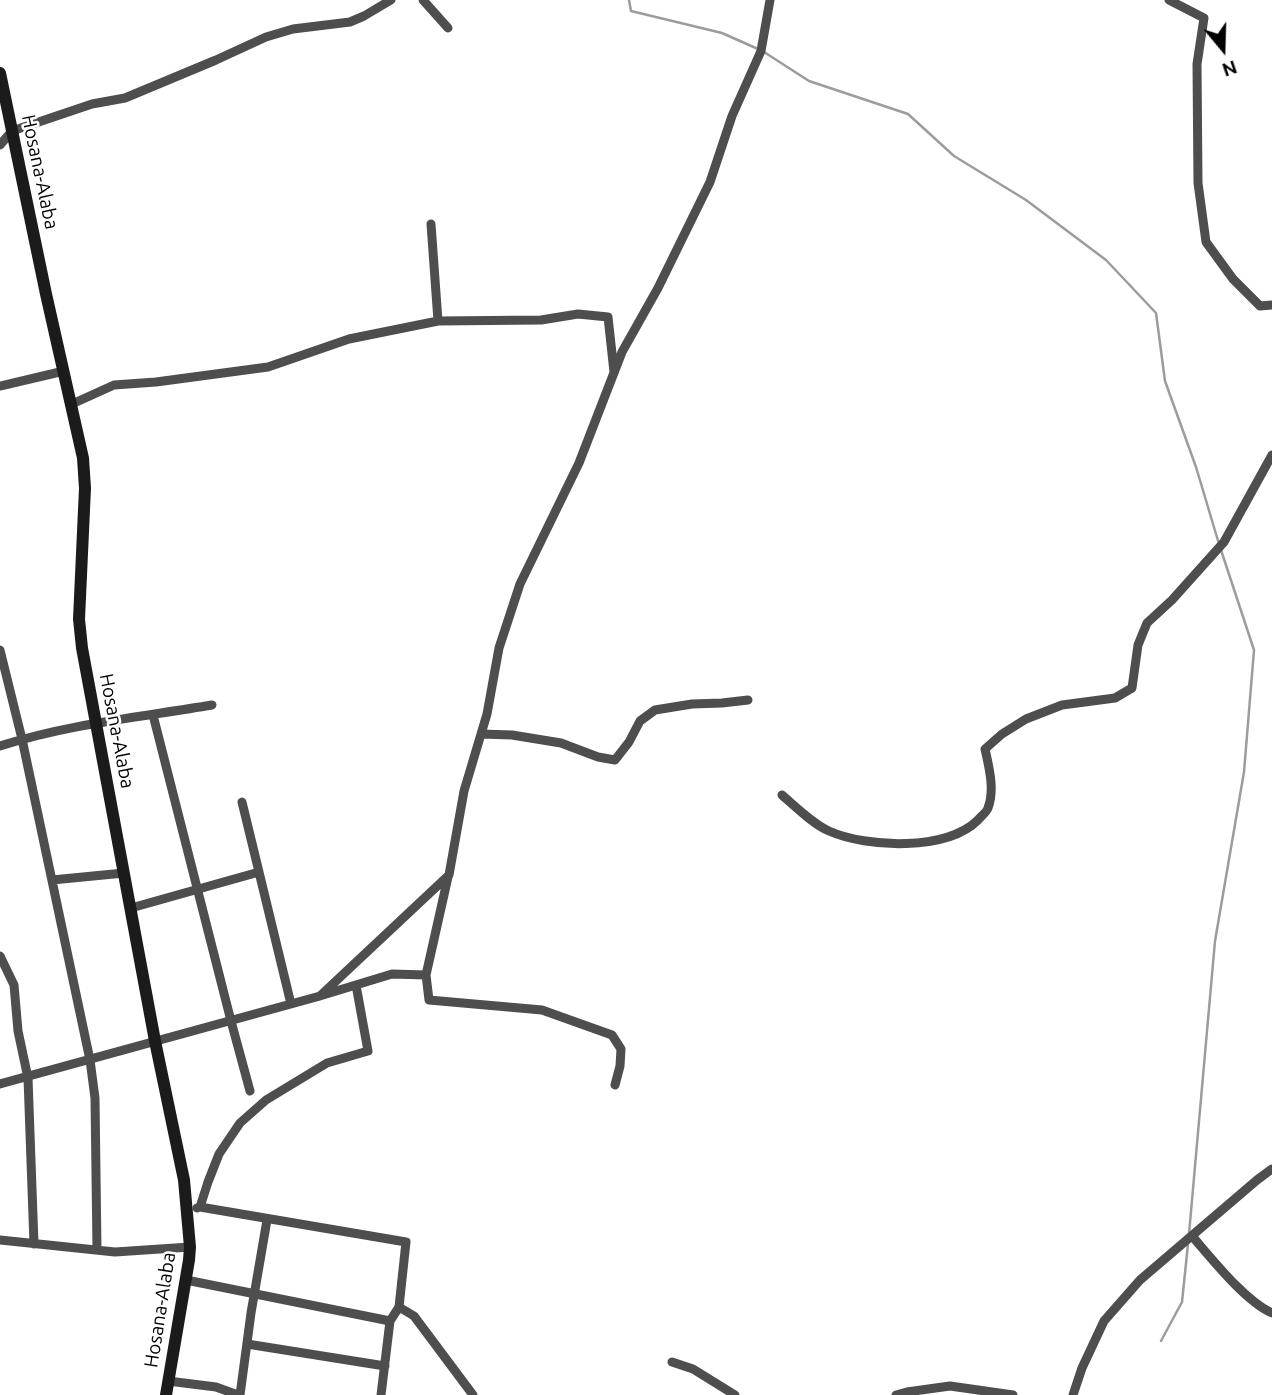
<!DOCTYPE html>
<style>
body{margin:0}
#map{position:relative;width:1272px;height:1395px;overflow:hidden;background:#fff;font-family:Ubuntu,sans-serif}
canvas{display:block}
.north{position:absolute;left:1188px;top:14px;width:70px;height:70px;-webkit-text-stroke:5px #fff;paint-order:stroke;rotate:161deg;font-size:19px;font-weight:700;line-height:28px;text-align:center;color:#000}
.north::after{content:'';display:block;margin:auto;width:24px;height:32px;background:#000;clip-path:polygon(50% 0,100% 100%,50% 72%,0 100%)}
</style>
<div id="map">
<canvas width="1272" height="1395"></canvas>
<div class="north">N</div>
</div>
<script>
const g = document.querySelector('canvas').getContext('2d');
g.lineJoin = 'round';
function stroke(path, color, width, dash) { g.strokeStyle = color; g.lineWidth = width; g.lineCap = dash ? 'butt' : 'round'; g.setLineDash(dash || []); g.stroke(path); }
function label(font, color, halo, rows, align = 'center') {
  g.font = font + ' Ubuntu,sans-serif'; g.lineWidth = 5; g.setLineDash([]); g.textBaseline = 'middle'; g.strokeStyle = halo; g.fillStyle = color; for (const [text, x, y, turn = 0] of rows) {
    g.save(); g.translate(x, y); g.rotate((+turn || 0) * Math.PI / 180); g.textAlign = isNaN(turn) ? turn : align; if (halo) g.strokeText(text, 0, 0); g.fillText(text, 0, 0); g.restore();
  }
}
const stream = new Path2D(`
 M 629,0 L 631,11 L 722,33 L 758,49
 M 764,52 L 809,81 L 908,114 L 954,156 L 1026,200 L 1106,260 L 1156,313 L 1165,381 L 1196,467 L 1219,544
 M 1189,1234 L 1215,941 L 1244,772 L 1254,650 L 1221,550
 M 1161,1341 L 1182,1302 L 1188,1244`);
const minor = new Path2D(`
 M 423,0 L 448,28
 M 1169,0 L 1204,18 L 1197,64 L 1198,183 L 1206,242 L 1233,279 L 1260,306 L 1272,305
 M 0,145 L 12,131 L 92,104 L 125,98 L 216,60 L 266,37 L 293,29 L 350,22 L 364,16 L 391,0
 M 431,224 L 438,321
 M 0,386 L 64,371
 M 72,404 L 114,385 L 156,382 L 268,367 L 349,339 L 438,321 L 541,320 L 578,314 L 608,317 L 614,372
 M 0,650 L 22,739 L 90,1060 L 95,1098 L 97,1250
 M 153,715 L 231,1021 L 250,1091
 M 481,734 L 512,735 L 561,743 L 598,757 L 615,760 L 629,742 L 640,721 L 655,710 L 692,704 L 722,703 L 748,700
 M 0,746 C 68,724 141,717 212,705
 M 782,795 C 796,807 813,824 829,831 C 867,848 947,851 978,820 C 981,816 987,812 988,808 C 995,790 989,767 985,749 L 1002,734 L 1026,719 L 1062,705 L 1115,698 L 1132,688 L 1138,645 L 1147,623 L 1172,600 L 1224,542 L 1272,455
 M 242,802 L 259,872
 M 448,877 L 426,975 L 429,1000 L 542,1010 L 612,1035 L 621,1049 L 620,1066 L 615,1085
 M 52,880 L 124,873
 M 131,908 L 259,872 L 291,1004
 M 0,956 L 14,985 L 18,1031 L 28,1078 L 34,1244
 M 323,995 L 392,974 L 426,975
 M 0,1084 L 320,996 L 449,875 L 464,791 L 487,714 L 499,648 L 520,584 L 579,463 L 622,352 L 658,288 L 710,182 L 732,116 L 761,51 L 770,0
 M 200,1207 L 406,1242 L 399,1307 L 390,1321 L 381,1395
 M 197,1208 L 200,1207 L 208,1182 L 219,1154 L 240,1123 L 266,1100 L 327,1063 L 368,1051 L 356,985
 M 1192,1236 C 1212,1259 1245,1301 1272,1313
 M 0,1240 L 115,1252 L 190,1247
 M 186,1280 L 390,1321
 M 399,1307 L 414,1316 L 473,1395
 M 247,1344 L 385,1366
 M 672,1362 L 693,1369 L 735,1395
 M 168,1381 L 216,1387 L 238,1395
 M 240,1395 L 251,1313 L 267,1220
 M 896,1395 L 907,1392 L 950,1386 L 1013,1395
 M 1073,1395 L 1082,1368 L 1104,1321 L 1140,1280 L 1257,1180 L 1272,1169`);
const secondary = new Path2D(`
 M 0,73 L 46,294 L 83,458 L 85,488 L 79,619 L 82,648 L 155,1041 L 184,1180 L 190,1247 L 189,1260 L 166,1395`);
const streetNames = [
 ["Hosana-Alaba",40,172,78],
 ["Hosana-Alaba",117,731,79],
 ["Hosana-Alaba",160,1310,-81]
];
stroke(stream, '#9c9c9c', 2.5);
stroke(minor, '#4e4e4e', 9);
stroke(secondary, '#1b1b1b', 12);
label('19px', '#000', '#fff', streetNames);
</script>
